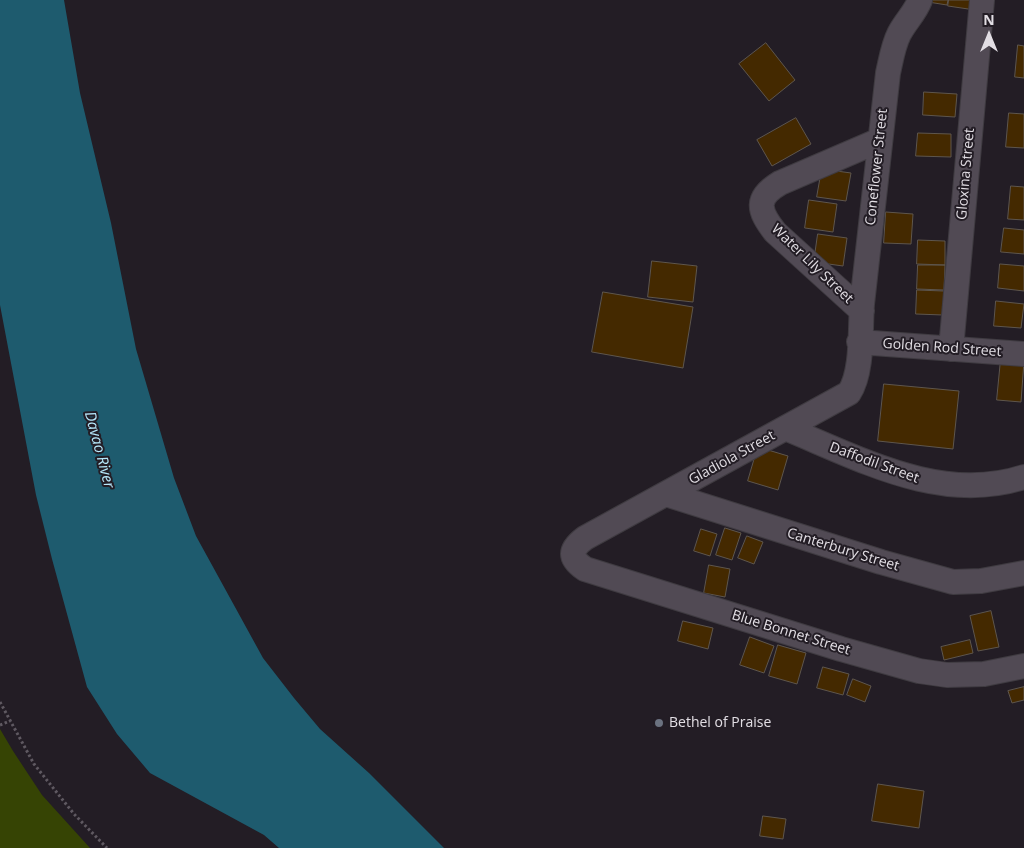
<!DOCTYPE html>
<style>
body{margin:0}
#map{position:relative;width:1024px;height:848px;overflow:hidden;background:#231d25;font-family:"Open Sans",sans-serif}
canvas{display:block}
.north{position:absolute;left:964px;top:10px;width:50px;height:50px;-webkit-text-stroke:4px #231d25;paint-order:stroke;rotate:0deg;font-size:14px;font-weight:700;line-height:20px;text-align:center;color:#e2dee4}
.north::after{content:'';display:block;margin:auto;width:18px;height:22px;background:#e2dee4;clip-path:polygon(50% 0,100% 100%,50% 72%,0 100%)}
</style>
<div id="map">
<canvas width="1024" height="848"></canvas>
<div class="north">N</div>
</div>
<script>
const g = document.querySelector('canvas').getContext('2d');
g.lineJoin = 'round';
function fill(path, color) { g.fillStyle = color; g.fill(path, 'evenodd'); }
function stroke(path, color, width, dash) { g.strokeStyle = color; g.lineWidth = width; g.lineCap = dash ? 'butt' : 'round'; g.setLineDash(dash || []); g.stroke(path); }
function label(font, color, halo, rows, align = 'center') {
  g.font = font + ' "Open Sans",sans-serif'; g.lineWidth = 4; g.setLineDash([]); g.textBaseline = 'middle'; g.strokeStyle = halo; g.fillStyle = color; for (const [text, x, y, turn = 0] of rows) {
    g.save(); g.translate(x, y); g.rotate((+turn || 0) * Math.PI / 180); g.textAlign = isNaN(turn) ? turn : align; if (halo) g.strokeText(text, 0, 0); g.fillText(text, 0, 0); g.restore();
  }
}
const green = new Path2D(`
 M 0,729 L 13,751 L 42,795 L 90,848 L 0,848 Z`);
const water = new Path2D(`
 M 0,0 L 64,0 L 80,93 L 111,223 L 136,349 L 174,478 L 196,536 L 263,658 L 294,698 L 320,729 L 369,773 L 444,848 L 279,848 L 264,835 L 150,773 L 117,734 L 87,687 L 52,559 L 36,495 L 0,305 Z`);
const building = new Path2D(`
 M 928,0 L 948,0 L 947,5 L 928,2 Z
 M 949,0 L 976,0 L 975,10 L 948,6 Z
 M 766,43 L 795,80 L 769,101 L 739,64 Z
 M 1018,45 L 1024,46 L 1024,78 L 1015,77 Z
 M 924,92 L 957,94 L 955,117 L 923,115 Z
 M 1009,113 L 1024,114 L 1024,148 L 1006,147 Z
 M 796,118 L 811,144 L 772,166 L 757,140 Z
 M 918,133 L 951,134 L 951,157 L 916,156 Z
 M 822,169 L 851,173 L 846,201 L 817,197 Z
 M 1011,186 L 1024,187 L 1024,220 L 1008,219 Z
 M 809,200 L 837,204 L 833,232 L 805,228 Z
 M 886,212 L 913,214 L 911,244 L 884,243 Z
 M 1004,228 L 1024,230 L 1024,254 L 1001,252 Z
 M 818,234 L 847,238 L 843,266 L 814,262 Z
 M 918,240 L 945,241 L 945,265 L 917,264 Z
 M 652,261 L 697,266 L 693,302 L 648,297 Z
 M 1000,264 L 1024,266 L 1024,291 L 998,288 Z
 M 918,265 L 945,265 L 944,290 L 917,289 Z
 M 917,290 L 944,291 L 943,315 L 916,314 Z
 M 603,292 L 693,307 L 683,368 L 592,352 Z
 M 996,301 L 1024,304 L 1021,328 L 994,326 Z
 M 1001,359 L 1024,361 L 1021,402 L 997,400 Z
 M 884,384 L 959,391 L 953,449 L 878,441 Z
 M 758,447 L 788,456 L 778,490 L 748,481 Z
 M 725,528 L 741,533 L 732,560 L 716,555 Z
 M 701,529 L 717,534 L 710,556 L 694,551 Z
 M 747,536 L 763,542 L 754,564 L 738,558 Z
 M 709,565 L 730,569 L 725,597 L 704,593 Z
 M 991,611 L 999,647 L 978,651 L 970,616 Z
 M 683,621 L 713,628 L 708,649 L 678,641 Z
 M 750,637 L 774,646 L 764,673 L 740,665 Z
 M 970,640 L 973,653 L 944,660 L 941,647 Z
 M 778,645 L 806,653 L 797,684 L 769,676 Z
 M 823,667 L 849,674 L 843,695 L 817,688 Z
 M 853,679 L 871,686 L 865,702 L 847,695 Z
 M 1024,687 L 1024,700 L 1012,703 L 1008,691 Z
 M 878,784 L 924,791 L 919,828 L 872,821 Z
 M 763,816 L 786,819 L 783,839 L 760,836 Z`);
const path = new Path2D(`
 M 0,702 L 34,764 L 74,814 L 107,848
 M 0,725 L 10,721`);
const minor = new Path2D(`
 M 920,0 C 915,13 905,22 899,34 C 893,46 891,60 888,73 C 879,150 871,227 862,304 C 860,330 863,372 849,393 L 585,538 C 569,550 569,558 585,569 L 841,649 L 919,671 L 947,675 L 984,674 L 1024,666
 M 862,311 L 775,232 C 758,210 755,198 780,183 L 880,140
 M 859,342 L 1024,354
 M 951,349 L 982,0
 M 785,428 C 861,459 941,504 1024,477
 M 666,494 L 881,562 L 953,582 L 981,581 L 1024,573`);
const markers = [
 [659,723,5,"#6b7280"]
];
const streetNames = [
 ["Coneflower Street",877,167,-84],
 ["Gloxina Street",966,174,-85],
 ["Water Lily Street",812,264,44],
 ["Golden Rod Street",942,348,4],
 ["Gladiola Street",732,458,-29],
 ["Daffodil Street",874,463,20],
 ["Canterbury Street",843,550,17],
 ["Blue Bonnet Street",791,633,17]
];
const poiNames = [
 ["Bethel of Praise",669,723]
];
const waterNames = [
 ["Davao River",99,450,75]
];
fill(green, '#364404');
fill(water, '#1e5b6e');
fill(building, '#442900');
stroke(building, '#5e564d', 1);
stroke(minor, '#3f3b41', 26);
stroke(path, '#5f5961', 3, [2.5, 2.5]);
stroke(minor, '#514a54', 24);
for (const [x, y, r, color] of markers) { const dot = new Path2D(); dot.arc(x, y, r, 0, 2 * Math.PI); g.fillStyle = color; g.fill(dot); stroke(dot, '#231d25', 2); }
label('14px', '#e2dee4', '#231d25', streetNames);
label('14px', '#e2dee4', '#231d25', poiNames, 'left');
label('italic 15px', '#b6e8fb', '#231d25', waterNames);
</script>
